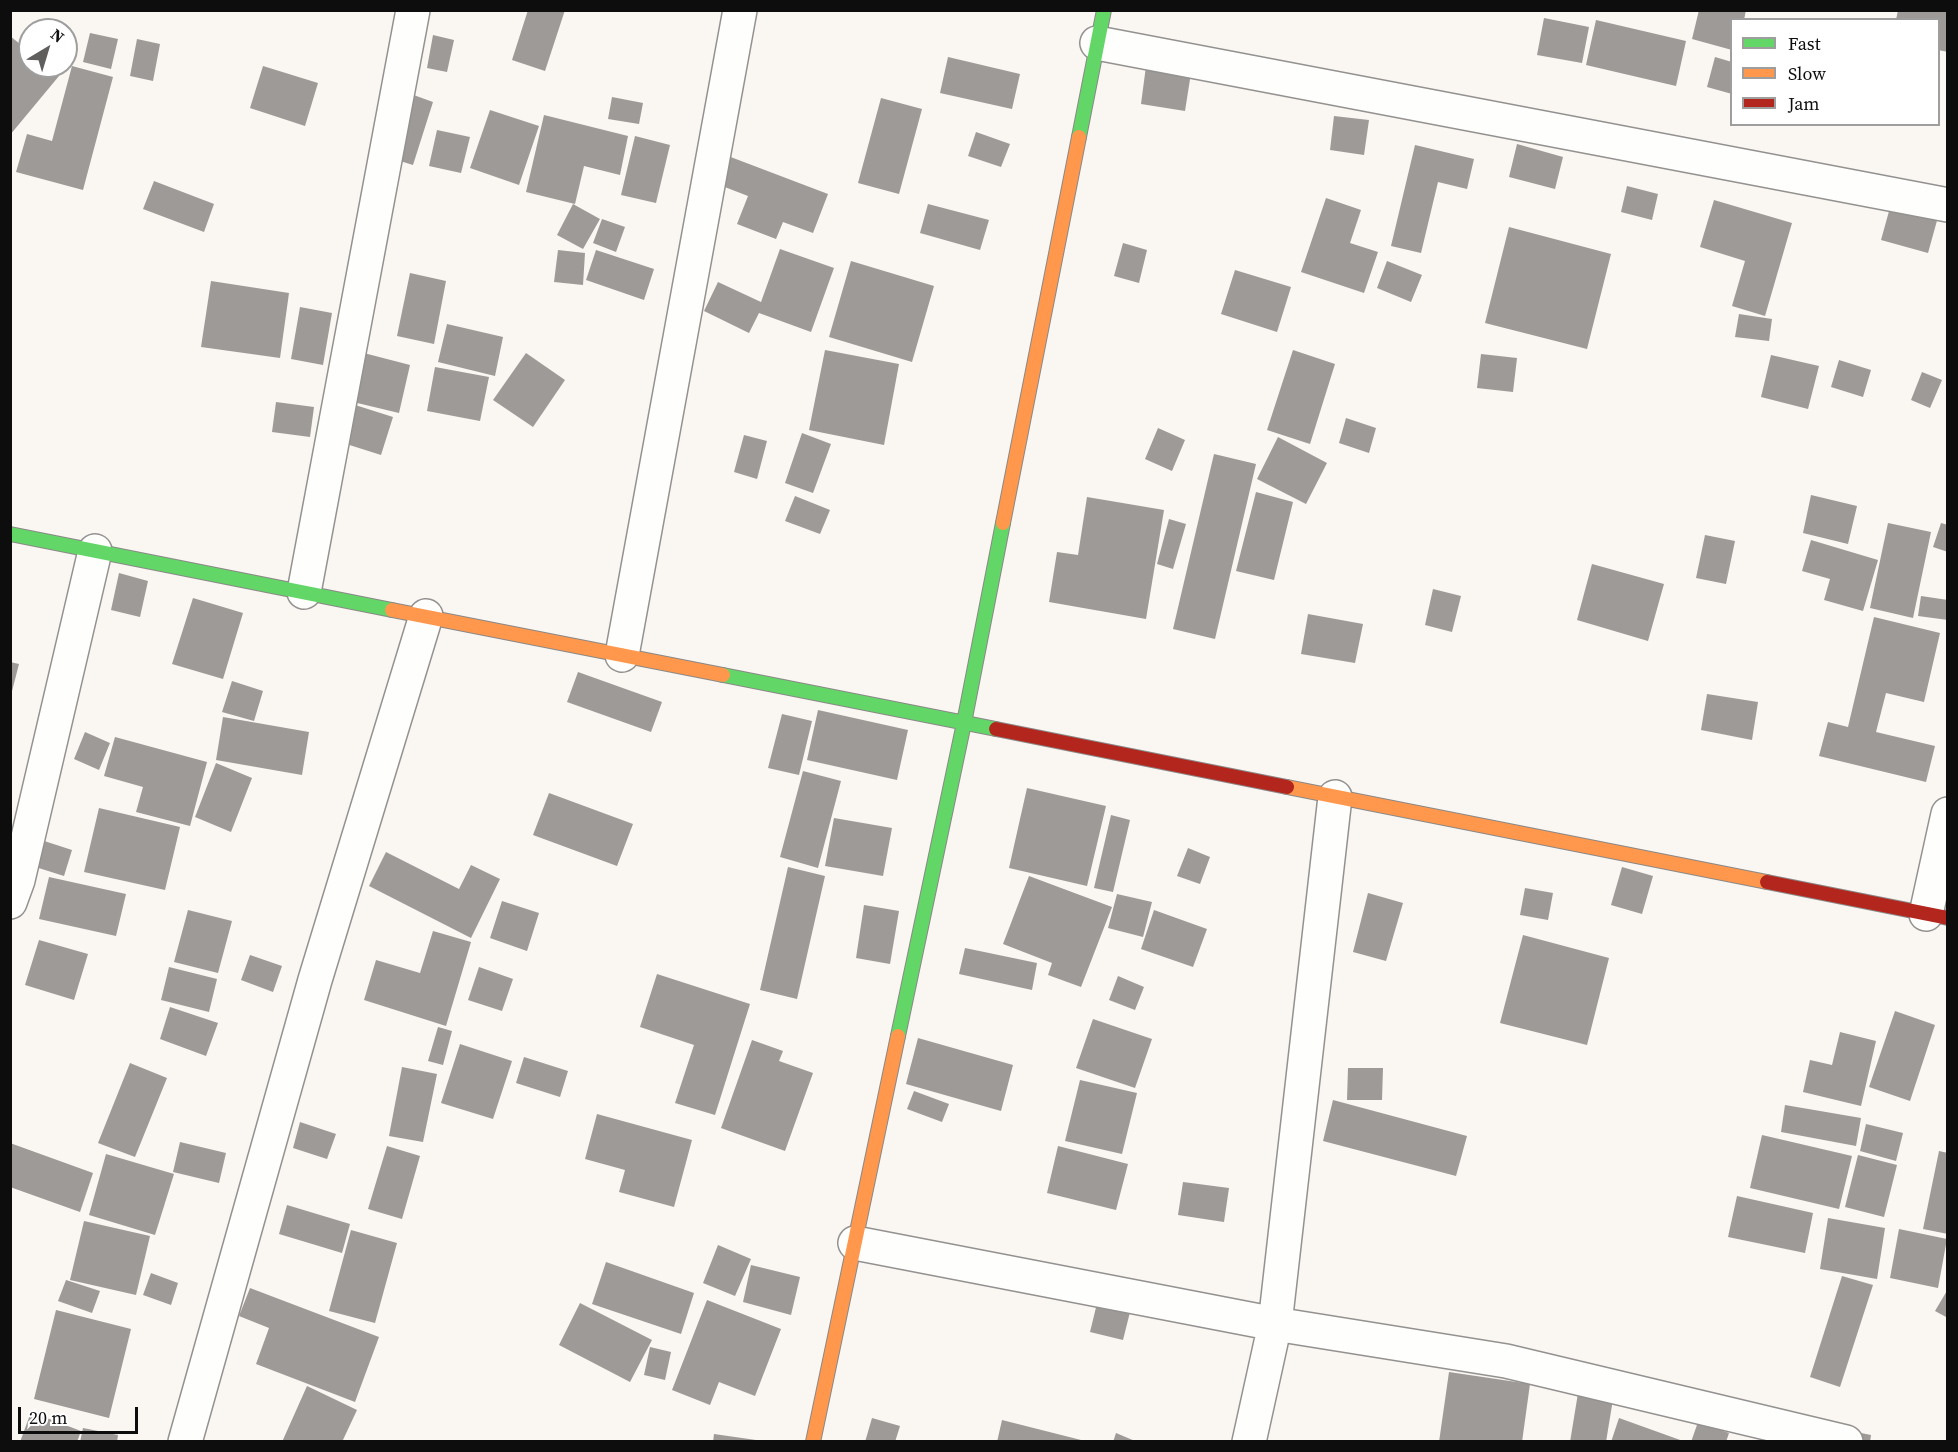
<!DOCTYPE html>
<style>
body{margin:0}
#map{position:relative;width:1958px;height:1452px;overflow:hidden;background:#faf6f2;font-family:"Source Serif 4",serif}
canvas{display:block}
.frame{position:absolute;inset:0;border:12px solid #0d0d0d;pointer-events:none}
.legend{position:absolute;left:1730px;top:18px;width:210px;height:108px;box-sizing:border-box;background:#fff;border:2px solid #9e9e9e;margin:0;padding:8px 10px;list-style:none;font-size:18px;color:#0d0d0d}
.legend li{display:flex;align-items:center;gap:12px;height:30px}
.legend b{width:30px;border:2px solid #9e9e9e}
.north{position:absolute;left:18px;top:18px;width:60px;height:60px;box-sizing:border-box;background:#fff;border:2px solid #9e9e9e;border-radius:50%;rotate:38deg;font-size:16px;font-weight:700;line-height:24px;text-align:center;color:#0d0d0d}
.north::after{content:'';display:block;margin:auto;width:21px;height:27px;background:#605f5d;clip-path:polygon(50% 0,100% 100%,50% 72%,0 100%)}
.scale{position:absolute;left:18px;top:1407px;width:120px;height:27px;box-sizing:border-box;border:3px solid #0d0d0d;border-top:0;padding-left:8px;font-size:18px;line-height:21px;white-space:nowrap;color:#0d0d0d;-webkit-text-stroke:4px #fff;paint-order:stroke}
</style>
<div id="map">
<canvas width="1958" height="1452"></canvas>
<div class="frame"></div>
<ul class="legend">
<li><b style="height:8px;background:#63d668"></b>Fast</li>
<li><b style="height:8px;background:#ff974d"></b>Slow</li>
<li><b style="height:8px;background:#b3261e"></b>Jam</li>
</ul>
<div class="north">N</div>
<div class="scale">20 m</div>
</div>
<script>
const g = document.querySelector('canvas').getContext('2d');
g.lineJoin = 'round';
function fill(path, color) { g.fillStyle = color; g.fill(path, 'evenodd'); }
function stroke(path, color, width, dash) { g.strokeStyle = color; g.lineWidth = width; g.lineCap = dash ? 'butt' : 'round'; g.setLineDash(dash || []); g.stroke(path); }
const building = new Path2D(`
 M 528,10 L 565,10 L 545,71 L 512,60 Z
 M 1699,10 L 1746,10 L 1744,20 L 1732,20 L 1732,50 L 1692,39 Z
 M 1898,10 L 1948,10 L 1948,52 L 1938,50 L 1938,20 L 1896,20 Z
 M 1544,18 L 1589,27 L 1582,63 L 1537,55 Z
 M 1596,20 L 1686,41 L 1676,86 L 1586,65 Z
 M 90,33 L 118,39 L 111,69 L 83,62 Z
 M 433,35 L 454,40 L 447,72 L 427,68 Z
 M 10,36 L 30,52 L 30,66 L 47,66 L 59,76 L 10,135 Z
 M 137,39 L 160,44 L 153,81 L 130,76 Z
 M 948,57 L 1020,74 L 1012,109 L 940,93 Z
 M 1715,57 L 1732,62 L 1732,94 L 1707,87 Z
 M 72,66 L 113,77 L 83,190 L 16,172 L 27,134 L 52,141 Z
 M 263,66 L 318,83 L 305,126 L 250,108 Z
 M 1146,66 L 1191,73 L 1185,111 L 1141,104 Z
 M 408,93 L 433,102 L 413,165 L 387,157 Z
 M 612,97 L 643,103 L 639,124 L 608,119 Z
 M 881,98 L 922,109 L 899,194 L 858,183 Z
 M 490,110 L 539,126 L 519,185 L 470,168 Z
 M 544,115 L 628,136 L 620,175 L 584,166 L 575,204 L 526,192 Z
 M 1334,116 L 1369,120 L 1364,155 L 1330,150 Z
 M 437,130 L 470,137 L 461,173 L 429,166 Z
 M 976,132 L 1010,144 L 1001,167 L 968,156 Z
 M 635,136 L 670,145 L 656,203 L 621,195 Z
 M 1517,144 L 1563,157 L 1555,189 L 1509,177 Z
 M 1415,145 L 1474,159 L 1467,189 L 1438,182 L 1421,253 L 1391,246 Z
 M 728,156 L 828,194 L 813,233 L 783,222 L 776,239 L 737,224 L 748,196 L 717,184 Z
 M 154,181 L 214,204 L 204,232 L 143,209 Z
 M 1627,186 L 1658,194 L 1652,220 L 1621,212 Z
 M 1326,198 L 1361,210 L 1350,243 L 1378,252 L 1364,293 L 1301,272 Z
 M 1714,200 L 1792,223 L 1765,316 L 1732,306 L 1745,261 L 1700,247 Z
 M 573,204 L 600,219 L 583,249 L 557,235 Z
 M 928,204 L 989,220 L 980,250 L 920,233 Z
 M 1891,204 L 1938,217 L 1928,253 L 1881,240 Z
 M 602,219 L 625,227 L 616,252 L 593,243 Z
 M 1509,227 L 1611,254 L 1587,349 L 1485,323 Z
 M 1123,243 L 1147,250 L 1139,283 L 1114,276 Z
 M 780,249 L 834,268 L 811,332 L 759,313 L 749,333 L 704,311 L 718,282 L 761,302 Z
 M 558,250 L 585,253 L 583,285 L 554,282 Z
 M 596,250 L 654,269 L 644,300 L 586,280 Z
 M 851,261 L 934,286 L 912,362 L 829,337 Z
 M 1387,261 L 1422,275 L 1411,302 L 1377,288 Z
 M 1235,270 L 1291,287 L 1277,332 L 1221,314 Z
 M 410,273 L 446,281 L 434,344 L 397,336 Z
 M 211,281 L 289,293 L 280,358 L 201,347 Z
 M 300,307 L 332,313 L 323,365 L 291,359 Z
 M 1739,314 L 1772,319 L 1769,341 L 1735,337 Z
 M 447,324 L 503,337 L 495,376 L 438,362 Z
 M 825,350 L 899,364 L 884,445 L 809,430 Z
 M 1293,350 L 1335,364 L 1310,444 L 1267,430 Z
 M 360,352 L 410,365 L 399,413 L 349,401 Z
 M 526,353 L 565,380 L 533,427 L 493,400 Z
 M 1481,354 L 1517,358 L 1513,392 L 1477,388 Z
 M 1771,355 L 1819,366 L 1808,409 L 1761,397 Z
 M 1839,360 L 1871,370 L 1863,397 L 1831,387 Z
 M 435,367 L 489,377 L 480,421 L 427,411 Z
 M 1922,372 L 1942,380 L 1930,408 L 1911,400 Z
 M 276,402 L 314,407 L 310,437 L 272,432 Z
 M 352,404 L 393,417 L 381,455 L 340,442 Z
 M 1346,418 L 1376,428 L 1369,453 L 1339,443 Z
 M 1158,428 L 1185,440 L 1172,471 L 1145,459 Z
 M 802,433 L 831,444 L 813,493 L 785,483 Z
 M 744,435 L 767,441 L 757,479 L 734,472 Z
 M 1278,437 L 1327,463 L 1306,504 L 1257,479 Z
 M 1214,454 L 1256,464 L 1215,639 L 1173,629 Z
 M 1256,492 L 1293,502 L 1274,580 L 1236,571 Z
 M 1811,495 L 1857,506 L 1848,544 L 1803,533 Z
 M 795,496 L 830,510 L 820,534 L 785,521 Z
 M 1087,497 L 1164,510 L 1146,619 L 1049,602 L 1057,552 L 1078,555 Z
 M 1169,519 L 1186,524 L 1173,569 L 1157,564 Z
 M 1888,523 L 1931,532 L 1913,618 L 1870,608 Z
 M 1941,523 L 1948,525 L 1948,552 L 1933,547 Z
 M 1705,535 L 1735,541 L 1726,584 L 1696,578 Z
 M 1811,540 L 1878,560 L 1863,611 L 1824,600 L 1830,579 L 1802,571 Z
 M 1592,564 L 1664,584 L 1648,641 L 1577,620 Z
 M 119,573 L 148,581 L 140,617 L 111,610 Z
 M 1433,589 L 1461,596 L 1452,632 L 1425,625 Z
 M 1921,596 L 1948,600 L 1948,620 L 1918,616 Z
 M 193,598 L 243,613 L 223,679 L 172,664 Z
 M 1308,614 L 1363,624 L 1355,663 L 1301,654 Z
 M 1874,617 L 1940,633 L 1924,702 L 1886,693 L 1876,732 L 1935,746 L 1926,782 L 1819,756 L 1828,722 L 1848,727 Z
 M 10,662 L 19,664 L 11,695 L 10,695 Z
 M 578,672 L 662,702 L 651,732 L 567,702 Z
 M 232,681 L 263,691 L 254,721 L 222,712 Z
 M 1707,694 L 1758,702 L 1752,740 L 1701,730 Z
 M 818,710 L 908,730 L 897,780 L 807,760 Z
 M 782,714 L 812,721 L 799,775 L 768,768 Z
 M 223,717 L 309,732 L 302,775 L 216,760 Z
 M 85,732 L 110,743 L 99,770 L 74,759 Z
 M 115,737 L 207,762 L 190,826 L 136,812 L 143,787 L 104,776 Z
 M 216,763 L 252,778 L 231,832 L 195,817 Z
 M 803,771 L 841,781 L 818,868 L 780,857 Z
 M 1027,788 L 1106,806 L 1087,886 L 1009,868 Z
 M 549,793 L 633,824 L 617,866 L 533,835 Z
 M 99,808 L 180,827 L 165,890 L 84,872 Z
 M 1111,815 L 1130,820 L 1113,892 L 1094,888 Z
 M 834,818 L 892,828 L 883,876 L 825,866 Z
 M 35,838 L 72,850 L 64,876 L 26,864 Z
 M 1188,848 L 1210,857 L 1200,884 L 1177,876 Z
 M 386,852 L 459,889 L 471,865 L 500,879 L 471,938 L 369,886 Z
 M 788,867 L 825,876 L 797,999 L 760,990 Z
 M 1622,867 L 1653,876 L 1642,914 L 1611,905 Z
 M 1029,876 L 1112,907 L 1081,987 L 1048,975 L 1052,963 L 1003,944 Z
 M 49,877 L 126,894 L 116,936 L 39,919 Z
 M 1525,888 L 1553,893 L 1548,920 L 1520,915 Z
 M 1368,893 L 1403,903 L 1386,961 L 1353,952 Z
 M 1117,894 L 1152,902 L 1143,937 L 1108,928 Z
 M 502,901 L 539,913 L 527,951 L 490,938 Z
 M 864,905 L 899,911 L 890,964 L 856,958 Z
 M 188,910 L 232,921 L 218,973 L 174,962 Z
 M 1154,910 L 1207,929 L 1193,967 L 1141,949 Z
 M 433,931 L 471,942 L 446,1026 L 364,1000 L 376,960 L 420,973 Z
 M 1523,935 L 1609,958 L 1587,1045 L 1500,1023 Z
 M 39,940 L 88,954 L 74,1000 L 25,985 Z
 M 965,948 L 1037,963 L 1032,990 L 959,974 Z
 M 250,955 L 282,966 L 273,992 L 241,980 Z
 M 169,967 L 217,979 L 209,1012 L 161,1000 Z
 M 479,967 L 513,979 L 502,1011 L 468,1000 Z
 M 657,974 L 750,1004 L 715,1115 L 675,1103 L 694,1045 L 640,1027 Z
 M 1118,976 L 1144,987 L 1135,1010 L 1109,1000 Z
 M 170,1007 L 218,1023 L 206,1056 L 160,1039 Z
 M 1895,1011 L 1935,1025 L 1910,1101 L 1869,1087 Z
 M 1093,1019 L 1152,1039 L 1135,1088 L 1076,1068 Z
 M 438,1027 L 452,1031 L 443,1065 L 428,1061 Z
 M 1840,1032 L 1876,1041 L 1861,1106 L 1803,1092 L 1810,1060 L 1832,1065 Z
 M 918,1038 L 1013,1065 L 1001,1111 L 906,1084 Z
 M 752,1040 L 783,1051 L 779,1061 L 813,1073 L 785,1151 L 721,1128 Z
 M 460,1044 L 512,1061 L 493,1119 L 441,1103 Z
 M 524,1057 L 568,1071 L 560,1097 L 516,1083 Z
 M 130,1063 L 167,1078 L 135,1157 L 98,1143 Z
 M 402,1067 L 437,1074 L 423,1142 L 389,1136 Z
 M 1348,1068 L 1383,1068 L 1382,1100 L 1347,1100 Z
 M 1080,1080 L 1137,1093 L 1122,1154 L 1065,1141 Z
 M 914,1091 L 949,1104 L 942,1122 L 907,1109 Z
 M 1333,1100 L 1467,1136 L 1456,1176 L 1323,1141 Z
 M 1785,1105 L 1861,1118 L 1856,1146 L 1781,1132 Z
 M 597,1114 L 692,1140 L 674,1207 L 619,1192 L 625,1170 L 585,1159 Z
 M 300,1122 L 336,1134 L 327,1159 L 293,1148 Z
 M 1866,1124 L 1903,1133 L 1896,1161 L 1860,1151 Z
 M 1762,1135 L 1852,1156 L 1839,1209 L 1750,1188 Z
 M 180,1142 L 226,1153 L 219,1183 L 173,1172 Z
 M 10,1143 L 93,1173 L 80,1212 L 10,1187 Z
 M 387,1146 L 420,1156 L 402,1219 L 368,1209 Z
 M 1058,1146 L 1128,1164 L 1116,1210 L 1047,1193 Z
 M 1939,1151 L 1948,1153 L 1948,1234 L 1923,1229 Z
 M 106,1154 L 174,1174 L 155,1235 L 89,1215 Z
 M 1858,1155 L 1897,1165 L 1884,1217 L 1845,1207 Z
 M 1183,1182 L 1229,1188 L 1224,1222 L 1178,1215 Z
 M 1737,1196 L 1813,1213 L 1805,1253 L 1728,1237 Z
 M 287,1205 L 350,1224 L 342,1253 L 279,1234 Z
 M 1828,1218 L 1885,1228 L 1877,1279 L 1820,1269 Z
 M 84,1221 L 150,1236 L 136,1295 L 70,1280 Z
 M 1899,1229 L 1947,1239 L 1938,1288 L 1890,1278 Z
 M 351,1230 L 397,1243 L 375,1323 L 329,1311 Z
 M 718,1245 L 751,1259 L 735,1296 L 703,1283 Z
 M 606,1262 L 694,1293 L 681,1334 L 592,1304 Z
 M 751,1265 L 800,1277 L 791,1315 L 743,1302 Z
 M 151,1273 L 178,1283 L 171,1305 L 143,1295 Z
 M 1842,1276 L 1873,1285 L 1840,1387 L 1810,1377 Z
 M 66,1280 L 100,1291 L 92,1313 L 58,1301 Z
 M 250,1288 L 379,1337 L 355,1402 L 256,1364 L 269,1328 L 239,1316 Z
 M 1948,1289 L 1948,1318 L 1935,1311 Z
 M 1100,1291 L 1133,1300 L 1123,1340 L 1090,1332 Z
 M 707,1300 L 781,1329 L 755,1396 L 719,1382 L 710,1405 L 672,1390 Z
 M 580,1303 L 652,1340 L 630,1382 L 559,1345 Z
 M 56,1310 L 131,1329 L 109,1418 L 34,1399 Z
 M 650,1347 L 671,1352 L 665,1380 L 644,1375 Z
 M 1449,1372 L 1530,1384 L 1522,1442 L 1439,1442 Z
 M 307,1386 L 357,1410 L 342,1442 L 282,1442 Z
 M 1579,1387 L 1614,1393 L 1606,1442 L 1570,1442 Z
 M 31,1412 L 81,1431 L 77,1442 L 20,1442 Z
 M 872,1418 L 900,1426 L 895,1442 L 865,1442 Z
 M 1619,1418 L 1683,1441 L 1683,1442 L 1611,1442 Z
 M 1002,1420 L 1085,1441 L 1085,1442 L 997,1442 Z
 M 1698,1422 L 1729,1433 L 1726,1442 L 1691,1442 Z
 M 83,1428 L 118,1435 L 117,1442 L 80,1442 Z
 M 1846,1430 L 1871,1435 L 1870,1442 L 1844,1442 Z
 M 1116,1433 L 1135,1441 L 1135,1442 L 1113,1442 Z
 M 714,1434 L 756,1440 L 756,1442 L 713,1442 Z`);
const street = new Path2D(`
 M 1097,43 L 1948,205
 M 304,592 L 413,10
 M 622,655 L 740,10
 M 10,902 L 18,880 L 95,551
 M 1926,914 L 1948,814
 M 855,1243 L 1275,1324 L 1506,1361 L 1846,1442
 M 185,1442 L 315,980 L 426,616
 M 1249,1442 L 1275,1324 L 1335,797`);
const fast = new Path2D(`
 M 1079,137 L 1104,10
 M 10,534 L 392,610
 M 723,675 L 996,729
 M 898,1036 L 964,723 L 1003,523`);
const slow = new Path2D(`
 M 1003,523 L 1079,137
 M 392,610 L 723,675
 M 1287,787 L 1767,882
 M 813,1442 L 898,1036`);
const jam = new Path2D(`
 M 996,729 L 1287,787
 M 1767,882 L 1948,918`);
fill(building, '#9d9a98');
stroke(street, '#949290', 36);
stroke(fast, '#8a8987', 16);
stroke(slow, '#8a8987', 16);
stroke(jam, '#8a8987', 16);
stroke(street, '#fefefd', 33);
stroke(fast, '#63d668', 14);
stroke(slow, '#ff974d', 14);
stroke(jam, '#b3261e', 14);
</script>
